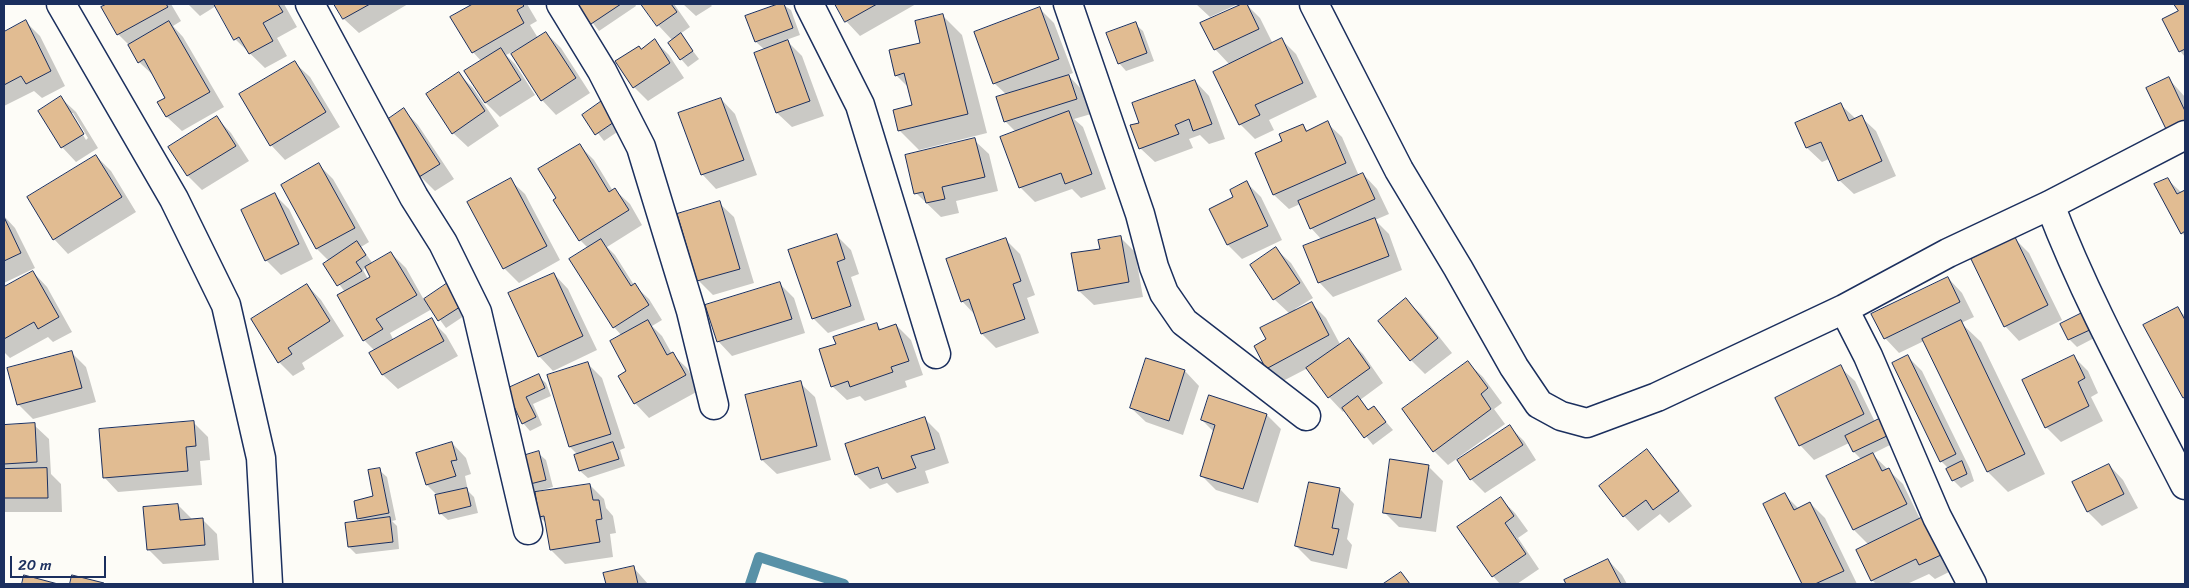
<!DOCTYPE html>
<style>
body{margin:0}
#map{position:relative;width:2189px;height:588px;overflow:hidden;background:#fdfcf7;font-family:Sriracha,sans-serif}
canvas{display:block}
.frame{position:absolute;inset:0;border:5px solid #1b2f5e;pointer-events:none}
.scale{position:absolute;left:10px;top:556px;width:96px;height:22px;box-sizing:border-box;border:2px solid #1b2f5e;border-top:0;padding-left:6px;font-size:15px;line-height:18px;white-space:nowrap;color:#1b2f5e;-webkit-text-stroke:4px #fdfcf7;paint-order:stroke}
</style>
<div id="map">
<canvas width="2189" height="588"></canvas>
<div class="frame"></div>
<div class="scale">20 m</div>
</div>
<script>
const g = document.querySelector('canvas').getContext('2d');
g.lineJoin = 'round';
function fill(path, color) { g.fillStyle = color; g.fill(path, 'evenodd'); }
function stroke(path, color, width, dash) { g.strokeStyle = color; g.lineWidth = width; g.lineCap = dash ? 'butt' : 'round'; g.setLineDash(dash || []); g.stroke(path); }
const shadow = new Path2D(`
 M 109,4 L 171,4 L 181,21 L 173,26 L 183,37 L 224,107 L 182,131 L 167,117 L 159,102 L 167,98 L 154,76 L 139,62 L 130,46 L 118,34 L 103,7 Z
 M 188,4 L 284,4 L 297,27 L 277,38 L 287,56 L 265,68 L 235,39 L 216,6 L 200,16 Z
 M 335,4 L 408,4 L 359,33 L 344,19 Z
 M 476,4 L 527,4 L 537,21 L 530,25 L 538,38 L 546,33 L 561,48 L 590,93 L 556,115 L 542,100 L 520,48 L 506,55 L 515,64 L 535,95 L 500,117 L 486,103 L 466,72 L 482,62 L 473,52 L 452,18 Z
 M 578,4 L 635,4 L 636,6 L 599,31 Z
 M 642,4 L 674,4 L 690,27 L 680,34 L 699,59 L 688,67 L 681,59 L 673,41 L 658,25 Z
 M 683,4 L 710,4 L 712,6 L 696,16 Z
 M 782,4 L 791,10 L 800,35 L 786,40 L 802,56 L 824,116 L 792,127 L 777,113 L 755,54 L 765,50 L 756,42 L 746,16 Z
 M 836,4 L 916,4 L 860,36 L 846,21 Z
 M 1196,4 L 1238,4 L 1210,17 Z
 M 1246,4 L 1260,18 L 1273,44 L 1282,40 L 1296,54 L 1317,97 L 1269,120 L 1274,130 L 1255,139 L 1240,124 L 1230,65 L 1215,49 L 1202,24 Z
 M 2175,4 L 2185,4 L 2185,57 L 2180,51 L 2179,11 Z
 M 1040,9 L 1054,23 L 1073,73 L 1068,75 L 1083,91 L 1091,114 L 1074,119 L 1083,127 L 1106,189 L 1081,198 L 1072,189 L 1035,202 L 1021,188 L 1002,138 L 1016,132 L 1005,121 L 1007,95 L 994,83 Z
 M 942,15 L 962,35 L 987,133 L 919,150 L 899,130 L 914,106 L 909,88 L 896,75 Z
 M 26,22 L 40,36 L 65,86 L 42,98 L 34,91 L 4,106 L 4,33 Z
 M 1135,24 L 1143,31 L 1154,61 L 1126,71 L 1119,63 Z
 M 655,41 L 669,55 L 684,78 L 648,101 L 634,87 L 642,50 Z
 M 295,63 L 310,77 L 340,127 L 285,160 L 271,145 Z
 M 459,74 L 473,88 L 499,126 L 468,147 L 453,133 Z
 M 2169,79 L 2185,97 L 2185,141 L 2181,143 L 2167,129 Z
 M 1195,81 L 1209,96 L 1225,139 L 1209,144 L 1200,135 L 1189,139 L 1193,148 L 1155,162 L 1140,148 L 1140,123 Z
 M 61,98 L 76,112 L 98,148 L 76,162 L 62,147 ZM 70,113 L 73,113 L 88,138 L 86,140 Z
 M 721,99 L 735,114 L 757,175 L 716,189 L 702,174 Z
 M 1841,105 L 1856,119 L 1861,117 L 1876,131 L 1896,176 L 1854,194 L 1839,180 L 1829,159 L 1822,162 L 1807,148 L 1797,124 Z
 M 404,110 L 418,125 L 454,179 L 435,191 L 420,176 L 385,122 Z
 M 584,115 L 626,126 L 604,141 Z
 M 217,118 L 231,133 L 249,161 L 202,190 L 188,176 L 170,148 Z
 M 1327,123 L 1342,137 L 1359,176 L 1363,174 L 1377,189 L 1389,214 L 1375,220 L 1389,234 L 1402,270 L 1333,297 L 1319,282 L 1322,240 L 1311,228 L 1300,204 L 1289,209 L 1274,195 L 1256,154 L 1284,142 L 1302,125 L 1308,131 Z
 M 974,140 L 989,154 L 998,191 L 956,201 L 959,213 L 941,217 L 916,193 Z
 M 580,146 L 594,160 L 613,191 L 615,190 L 630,204 L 642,225 L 607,247 L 615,255 L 634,285 L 649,299 L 662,320 L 652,326 L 662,336 L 672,354 L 687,368 L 700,390 L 649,418 L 635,403 L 622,336 L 614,327 L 588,248 L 580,240 Z
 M 96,156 L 111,171 L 136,212 L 68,254 L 54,239 Z
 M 319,165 L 333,179 L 369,242 L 361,247 L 373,264 L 391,253 L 406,268 L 424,300 L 449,284 L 470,312 L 446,328 L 432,309 L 390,333 L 394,341 L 431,320 L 446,335 L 458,356 L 398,389 L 383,375 L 371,353 L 375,351 L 364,340 L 345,292 L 324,264 L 329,261 L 317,249 L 282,185 ZM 366,267 L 372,277 L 368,279 L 363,270 Z
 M 2167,179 L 2182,193 L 2185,192 L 2185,236 L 2182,233 Z
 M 510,180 L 525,194 L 560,260 L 519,283 L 504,268 Z
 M 1247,183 L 1261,197 L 1282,240 L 1242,259 L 1228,245 L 1234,198 Z
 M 274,194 L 289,209 L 313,259 L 281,275 L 266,260 Z
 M 719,203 L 734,217 L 754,283 L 713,295 L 699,281 L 679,215 Z
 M 4,216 L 15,228 L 35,268 L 4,283 Z
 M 836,235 L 851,250 L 859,274 L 851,277 L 865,320 L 828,333 L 813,318 Z
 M 1120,237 L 1135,252 L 1143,297 L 1094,305 L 1079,291 L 1101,250 Z
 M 2015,239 L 2029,253 L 2062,320 L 2019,341 L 2005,326 Z
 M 1006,240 L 1020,254 L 1035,295 L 1027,298 L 1039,333 L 996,348 L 982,334 L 975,315 L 962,301 Z
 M 1276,249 L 1291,263 L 1313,298 L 1295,309 L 1296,311 L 1311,303 L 1326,318 L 1341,346 L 1349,340 L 1363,354 L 1383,383 L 1360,400 L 1370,411 L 1374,408 L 1393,430 L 1373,445 L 1345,410 L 1343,412 L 1329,397 L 1308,368 L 1281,382 L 1267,368 L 1268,340 L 1290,314 L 1274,299 Z
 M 33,272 L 47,287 L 72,332 L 53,342 L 48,337 L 10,358 L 4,352 L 4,288 Z
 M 554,274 L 568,289 L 597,350 L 553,371 L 539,356 Z
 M 1948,278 L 1962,293 L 1974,317 L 1961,323 L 1981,342 L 2045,474 L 2008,492 L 1988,472 L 1924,341 L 1899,353 L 1885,338 Z
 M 779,283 L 794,298 L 805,333 L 732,356 L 718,341 Z
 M 307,285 L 321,300 L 344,336 L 302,363 L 305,369 L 293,376 L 279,362 Z
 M 1406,300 L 1421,314 L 1452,353 L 1425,374 L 1411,360 Z
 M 2177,308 L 2185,316 L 2185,399 L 2184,397 Z
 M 2086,313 L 2100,335 L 2077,347 L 2069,339 Z
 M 877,325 L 882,330 L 896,325 L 911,340 L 923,375 L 905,381 L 907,387 L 865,401 L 860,396 L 847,400 L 832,386 Z
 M 72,353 L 86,367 L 96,402 L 33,419 L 18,404 Z
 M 2073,356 L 2088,371 L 2098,393 L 2091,397 L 2103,421 L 2061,442 L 2046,427 Z
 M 1908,357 L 1922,371 L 1970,469 L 1974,481 L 1961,488 L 1953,480 L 1949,469 L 1941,461 Z
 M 1147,359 L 1185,371 L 1199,386 L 1183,435 L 1146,422 L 1131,408 Z
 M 1468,363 L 1483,377 L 1502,403 L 1494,409 L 1505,424 L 1448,465 L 1434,451 Z
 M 588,364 L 602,378 L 625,448 L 620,450 L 625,466 L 588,478 L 580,471 L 578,455 L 570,447 Z
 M 1840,367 L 1855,381 L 1875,422 L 1896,442 L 1872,454 L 1903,484 L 1920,519 L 1955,569 L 1935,579 L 1929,574 L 1907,584 L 1876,584 L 1872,580 L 1869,545 L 1854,530 L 1828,477 L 1862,460 L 1854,452 L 1849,443 L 1814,460 L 1800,445 Z
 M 538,376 L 546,383 L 551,396 L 533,404 L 542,425 L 530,431 L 523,423 L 507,390 Z
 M 800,383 L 815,397 L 831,460 L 777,474 L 762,460 Z
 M 1210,397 L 1267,415 L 1281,429 L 1258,503 L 1216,490 L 1201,475 L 1214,432 L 1202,420 Z
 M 925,419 L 939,433 L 949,463 L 925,471 L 929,483 L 897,493 L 887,483 L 870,489 L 856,475 Z
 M 193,422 L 208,437 L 210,460 L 200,461 L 202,485 L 118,492 L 104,477 Z
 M 34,425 L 49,439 L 51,474 L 61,484 L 62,512 L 4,512 L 4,426 Z
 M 1509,426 L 1524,441 L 1536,460 L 1485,493 L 1471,479 Z
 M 452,443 L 466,458 L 471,474 L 465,476 L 468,491 L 474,497 L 478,513 L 448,520 L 440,513 L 438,496 L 427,485 L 417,453 Z
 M 1647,451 L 1661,466 L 1692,506 L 1669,523 L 1660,514 L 1638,531 L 1624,516 Z
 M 538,453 L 546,460 L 553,487 L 539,491 L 539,493 L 590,485 L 604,499 L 606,508 L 613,516 L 616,533 L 610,534 L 613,557 L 565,564 L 551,550 L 546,523 L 540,517 L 536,492 L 527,485 Z
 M 2109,465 L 2123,480 L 2138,508 L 2102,526 L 2088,512 Z
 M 1428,466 L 1443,481 L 1436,532 L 1399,527 L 1385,513 Z
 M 379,470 L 387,477 L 396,520 L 392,521 L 397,526 L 399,549 L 356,554 L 349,547 L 362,522 L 359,519 L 355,502 L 375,497 Z
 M 1310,483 L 1340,489 L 1354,504 L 1347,539 L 1352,545 L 1347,569 L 1311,561 L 1296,546 Z
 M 1785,495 L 1799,509 L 1810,503 L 1825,518 L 1857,584 L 1803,584 L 1765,505 Z
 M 1500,498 L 1515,513 L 1528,531 L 1518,538 L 1539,569 L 1517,584 L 1500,584 L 1493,576 Z
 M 178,505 L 193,520 L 203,520 L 217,534 L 219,560 L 163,564 L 148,549 Z
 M 1608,560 L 1622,575 L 1627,584 L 1568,584 L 1566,581 Z
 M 633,567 L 648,584 L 607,584 L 605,574 Z`);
const stream = new Path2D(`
 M 750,584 L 759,557 L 844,584`);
const building = new Path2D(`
 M 107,4 L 166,4 L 168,7 L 117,35 L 101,7 Z
 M 214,4 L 278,4 L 283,12 L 263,23 L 273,41 L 249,54 L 239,37 L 234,40 Z
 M 334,4 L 370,4 L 343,19 Z
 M 473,4 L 522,4 L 524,6 L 517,10 L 524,23 L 472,53 L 450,17 Z
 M 577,4 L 621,4 L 591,24 Z
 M 641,4 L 671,4 L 677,12 L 657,26 Z
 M 778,4 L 784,4 L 793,28 L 755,42 L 745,16 Z
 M 835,4 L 877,4 L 845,22 Z
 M 1242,4 L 1247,4 L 1259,29 L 1214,50 L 1200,23 Z
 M 2174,4 L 2185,4 L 2185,49 L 2179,52 L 2162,19 L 2178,11 Z
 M 1040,7 L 1059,59 L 993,84 L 974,32 Z
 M 943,14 L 968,114 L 898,131 L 893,110 L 912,105 L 904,73 L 895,76 L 889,50 L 920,43 L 915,21 Z
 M 26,20 L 51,71 L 26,84 L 21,76 L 4,85 L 4,32 Z
 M 169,21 L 210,92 L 166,117 L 157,102 L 165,98 L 144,59 L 138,63 L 128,45 Z
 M 1136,22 L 1147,53 L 1118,64 L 1106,33 Z
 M 546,32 L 576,78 L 541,101 L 511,54 Z
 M 681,33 L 693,51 L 680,60 L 668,43 Z
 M 1282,38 L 1303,83 L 1255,105 L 1260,115 L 1239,125 L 1213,72 Z
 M 655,39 L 670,63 L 633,88 L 615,61 L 639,46 L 641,49 Z
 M 788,40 L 810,101 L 776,113 L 754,53 Z
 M 501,48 L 521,80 L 485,103 L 464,71 Z
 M 295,61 L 326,112 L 270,146 L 239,94 Z
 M 459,72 L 485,111 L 452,134 L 426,94 Z
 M 1069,75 L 1077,99 L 1004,122 L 996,97 Z
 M 2169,77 L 2185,111 L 2185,120 L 2166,129 L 2146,88 Z
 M 1195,80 L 1212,124 L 1193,131 L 1189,119 L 1175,125 L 1179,134 L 1139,149 L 1130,125 L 1139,123 L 1132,103 Z
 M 61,96 L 84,134 L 61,148 L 38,111 Z
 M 606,98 L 620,118 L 595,135 L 582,115 Z
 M 721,98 L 744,160 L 701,175 L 678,113 Z
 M 1841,103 L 1849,121 L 1862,115 L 1882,161 L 1838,181 L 1821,142 L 1806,148 L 1795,123 Z
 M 404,108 L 440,164 L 419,177 L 384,122 Z
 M 1069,111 L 1092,174 L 1065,184 L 1061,173 L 1019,188 L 1000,137 Z
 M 217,116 L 236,146 L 187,176 L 168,147 Z
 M 1328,121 L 1346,163 L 1273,195 L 1255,153 L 1282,141 L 1279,134 L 1303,124 L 1306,131 Z
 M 975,138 L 985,177 L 942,187 L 945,199 L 926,203 L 923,192 L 914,194 L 905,155 Z
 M 580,144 L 609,192 L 615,188 L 629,210 L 579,241 L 553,200 L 556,198 L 538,169 Z
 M 96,155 L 122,197 L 53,240 L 27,197 Z
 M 319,163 L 355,228 L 316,249 L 281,185 Z
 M 1363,173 L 1375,199 L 1310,229 L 1298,201 Z
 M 511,178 L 547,246 L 503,269 L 467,202 Z
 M 2168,178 L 2177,194 L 2185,190 L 2185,231 L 2181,234 L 2154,184 Z
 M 1247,181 L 1268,226 L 1227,245 L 1209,209 L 1233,197 L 1230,190 Z
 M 275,193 L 299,244 L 265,261 L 241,210 Z
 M 720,201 L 740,269 L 697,281 L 677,214 Z
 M 4,217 L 21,253 L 4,261 Z
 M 1375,218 L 1389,256 L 1318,283 L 1303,246 Z
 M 837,234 L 845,259 L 837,262 L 851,306 L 812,319 L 788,250 Z
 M 1121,236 L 1129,282 L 1078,291 L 1071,253 L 1100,249 L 1098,240 Z
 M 2015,237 L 2048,305 L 2004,327 L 1971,259 Z
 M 1006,238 L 1021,281 L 1013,284 L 1025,319 L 981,334 L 969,299 L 961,302 L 946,259 Z
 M 601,239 L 631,286 L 635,283 L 649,305 L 613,328 L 569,259 Z
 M 357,241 L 366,255 L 356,262 L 362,271 L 337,286 L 323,264 Z
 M 1276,247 L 1300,283 L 1273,300 L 1250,265 Z
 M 391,252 L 417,295 L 376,319 L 383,329 L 363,341 L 337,295 L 370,277 L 365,267 Z
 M 33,271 L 59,317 L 38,329 L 34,322 L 4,339 L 4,287 Z
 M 554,273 L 583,336 L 538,357 L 508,293 Z
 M 1948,277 L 1960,302 L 1884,339 L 1871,314 Z
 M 449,282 L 463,305 L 438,321 L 424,299 Z
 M 780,282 L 792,319 L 717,342 L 705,305 Z
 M 307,284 L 330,321 L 288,348 L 292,354 L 278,363 L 251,319 Z
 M 1406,298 L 1438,338 L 1410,361 L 1378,321 Z
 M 1312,302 L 1329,335 L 1266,369 L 1254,346 L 1266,339 L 1260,328 Z
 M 2178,307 L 2185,320 L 2185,397 L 2183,398 L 2143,325 Z
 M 2086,311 L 2094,328 L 2068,340 L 2060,324 Z
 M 432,318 L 444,341 L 382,375 L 369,353 Z
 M 648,320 L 667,355 L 673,352 L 686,375 L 634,404 L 618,376 L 626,371 L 610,341 Z
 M 1961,320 L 2025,454 L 1987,472 L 1922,339 Z
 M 877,323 L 879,330 L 896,324 L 909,361 L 891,367 L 893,372 L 850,387 L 848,381 L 831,387 L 819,349 L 836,344 L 833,337 Z
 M 1349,338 L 1370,368 L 1328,398 L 1306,368 Z
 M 72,351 L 82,388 L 17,405 L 7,368 Z
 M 1908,355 L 1956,454 L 1940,462 L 1892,363 Z
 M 2074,355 L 2085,378 L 2078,382 L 2089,406 L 2045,428 L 2022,380 Z
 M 1146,358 L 1185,370 L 1169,421 L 1130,408 Z
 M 1468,361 L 1488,388 L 1481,394 L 1491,409 L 1433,452 L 1402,409 Z
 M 588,362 L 611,434 L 569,447 L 547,375 Z
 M 1841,365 L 1864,414 L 1799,446 L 1775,398 Z
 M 539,374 L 545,388 L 526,397 L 536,417 L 522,424 L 506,389 Z
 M 801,381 L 817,446 L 761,460 L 745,395 Z
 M 1209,395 L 1267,414 L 1243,489 L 1200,476 L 1215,425 L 1201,420 Z
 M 1358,396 L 1368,410 L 1374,406 L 1386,422 L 1364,438 L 1342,408 Z
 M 925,417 L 935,449 L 911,456 L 916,468 L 882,479 L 878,467 L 855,475 L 845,444 Z
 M 1881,418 L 1889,435 L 1853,452 L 1845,436 Z
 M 194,421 L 196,446 L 186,447 L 188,471 L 103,478 L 99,429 Z
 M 35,423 L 37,462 L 4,464 L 4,425 Z
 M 1510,425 L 1523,445 L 1470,480 L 1457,460 Z
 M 452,442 L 457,460 L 451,461 L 456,476 L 426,485 L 416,453 Z
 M 613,442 L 619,459 L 579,471 L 574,455 Z
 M 1647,449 L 1679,491 L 1653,510 L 1646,500 L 1623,517 L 1599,486 Z
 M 539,451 L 546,480 L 526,485 L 519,457 Z
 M 1873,453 L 1882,471 L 1889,468 L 1907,504 L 1853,530 L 1826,476 Z
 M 1390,459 L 1429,465 L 1421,518 L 1383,513 Z
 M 1962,461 L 1967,474 L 1952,481 L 1946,469 Z
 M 2109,464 L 2124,494 L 2087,512 L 2072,482 Z
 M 47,468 L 48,498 L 4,498 L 4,469 Z
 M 380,468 L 389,513 L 357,519 L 354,501 L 373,496 L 368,470 Z
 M 1309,482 L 1340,488 L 1332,528 L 1339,529 L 1333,555 L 1295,546 Z
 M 590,484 L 593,500 L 599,500 L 602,519 L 596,520 L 600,542 L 550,550 L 544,516 L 539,517 L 535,492 Z
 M 467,488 L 471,506 L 439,514 L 435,495 Z
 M 1785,493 L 1794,510 L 1810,502 L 1844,571 L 1815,584 L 1802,584 L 1763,504 Z
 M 1501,497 L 1514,516 L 1505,523 L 1526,554 L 1492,577 L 1457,527 Z
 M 178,504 L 180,520 L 203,518 L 205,545 L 147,550 L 143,507 Z
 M 390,517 L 393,542 L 348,547 L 345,523 Z
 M 1923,517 L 1941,555 L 1919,565 L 1916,559 L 1871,581 L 1856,550 Z
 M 1608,559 L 1621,584 L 1566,584 L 1564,580 Z
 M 634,566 L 638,584 L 606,584 L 603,573 Z
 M 1401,572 L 1410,584 L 1383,584 Z
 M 24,575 L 58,584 L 22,584 Z
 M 72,575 L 104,583 L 104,584 L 70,584 Z`);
const street = new Path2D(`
 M 61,4 L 174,199 L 226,305 L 261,458 L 268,584
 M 310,4 L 414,197 L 443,243 L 477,312 L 528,530
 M 561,4 L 602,71 L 641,147 L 691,311 L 714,405
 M 809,4 L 860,105 L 936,354
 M 1068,4 L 1140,214 L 1154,267 L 1164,293 L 1184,322 L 1306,416
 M 1314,4 L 1399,170 L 1458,268 L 1514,367 L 1539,404 L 1561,416 L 1587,423 L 1657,397 L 1844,309 L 1948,253 L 2050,205 L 2185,135
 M 2050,205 C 2087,302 2138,393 2185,485
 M 1844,309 L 1868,356 L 1937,517 L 1972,584`);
fill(shadow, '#0003');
stroke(stream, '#5891a7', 10);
fill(building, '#e1bc92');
stroke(building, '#1b2f5e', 1);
stroke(street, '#1b2f5e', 31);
stroke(street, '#fdfcf7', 28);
</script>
